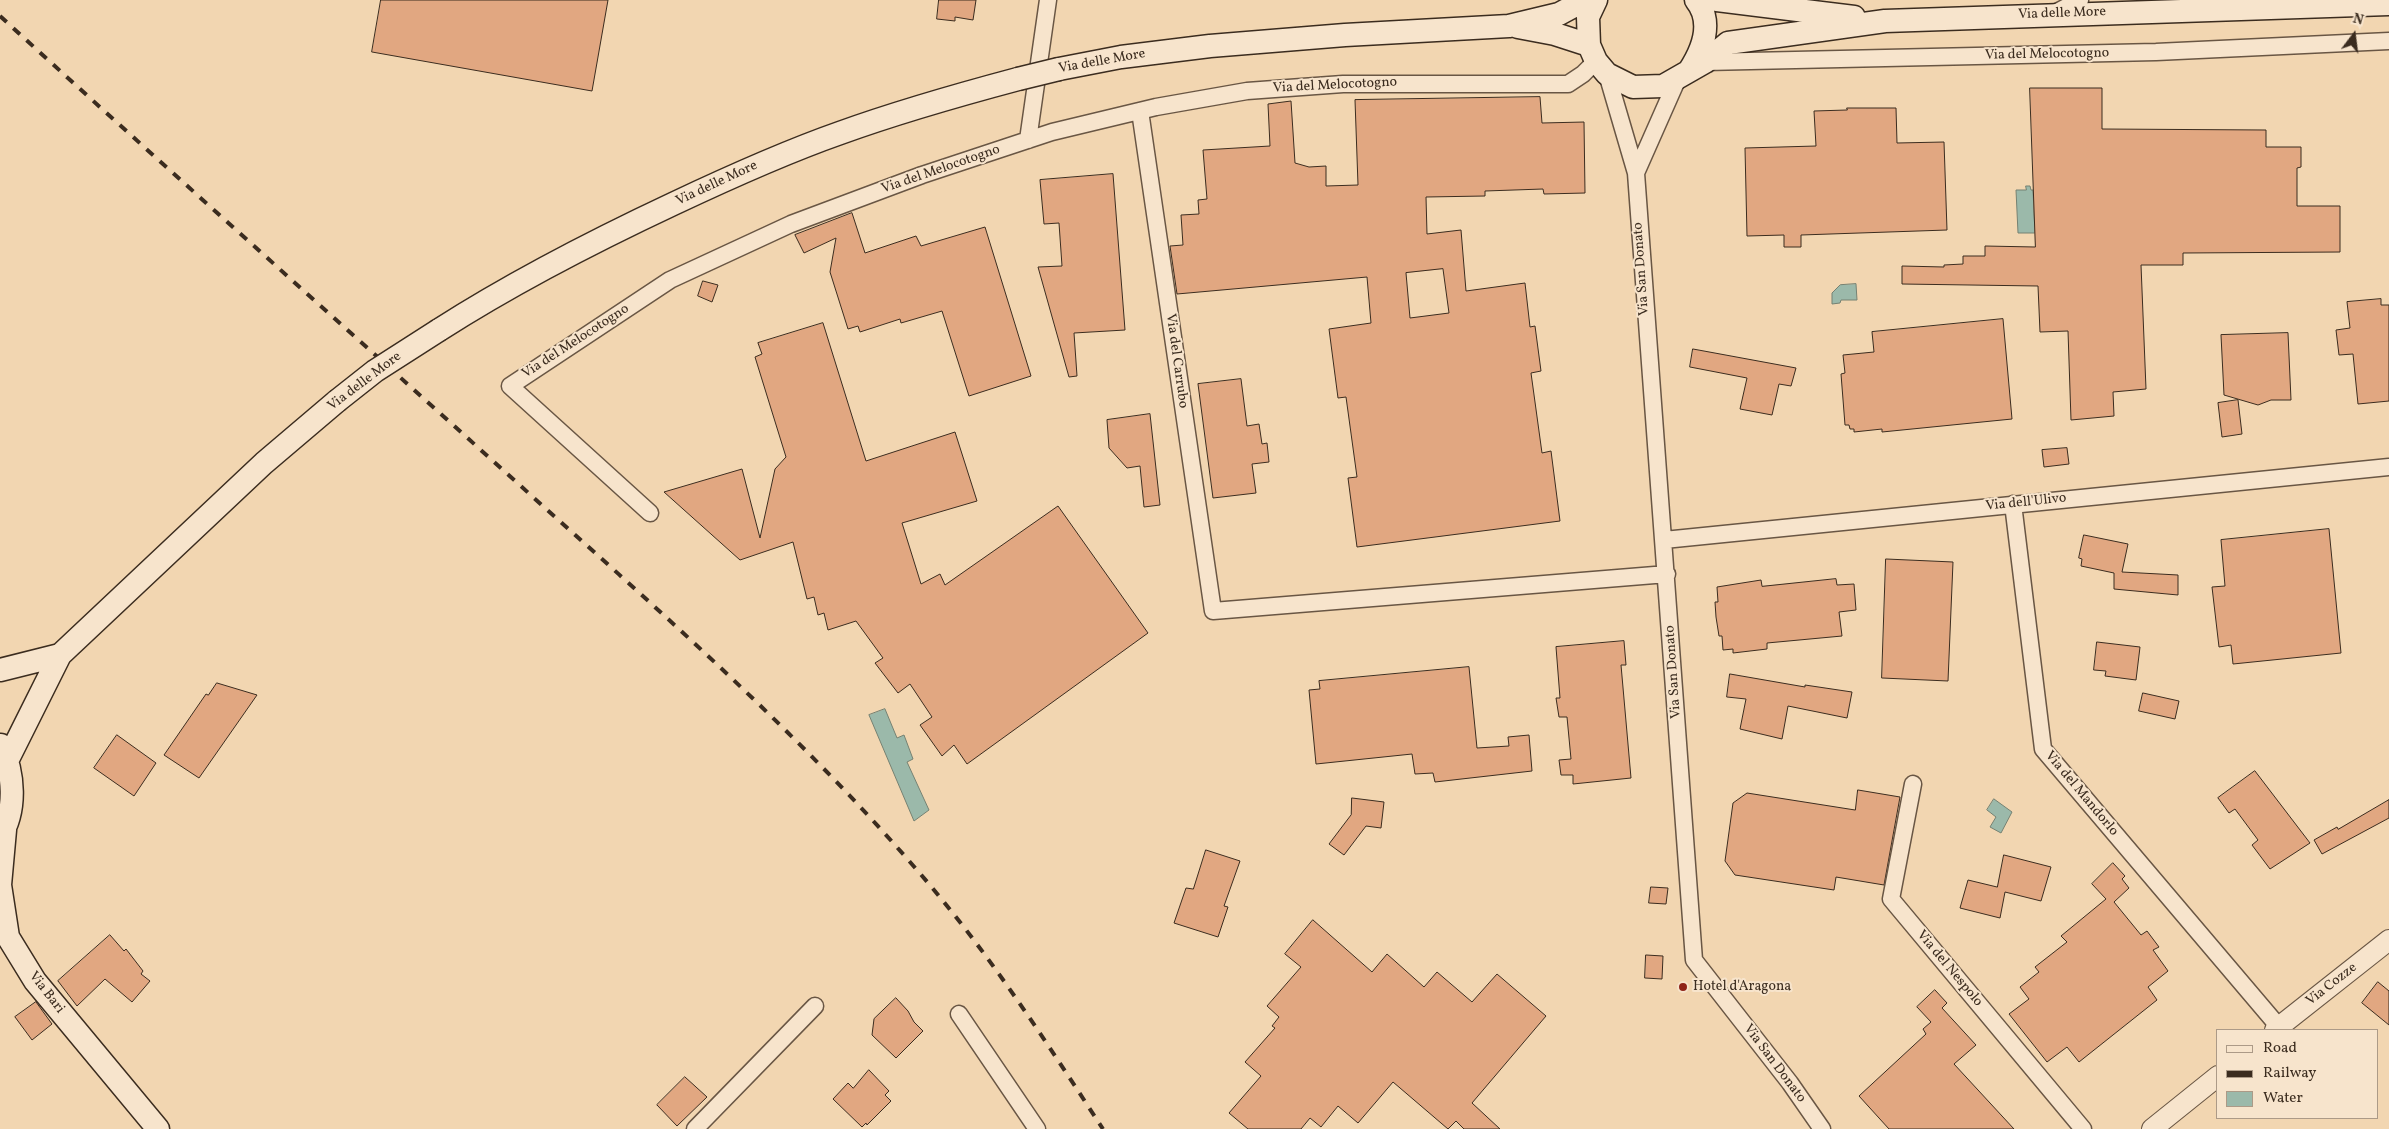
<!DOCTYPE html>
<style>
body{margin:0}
#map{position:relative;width:2389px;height:1129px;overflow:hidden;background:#f2d6b1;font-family:Vollkorn,serif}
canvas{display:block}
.legend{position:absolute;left:2216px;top:1029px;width:162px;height:90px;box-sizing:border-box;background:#f7e4cc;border:1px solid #ac9a87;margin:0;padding:6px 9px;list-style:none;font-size:15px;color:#3b2c1f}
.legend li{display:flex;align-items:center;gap:10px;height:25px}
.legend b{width:25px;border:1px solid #ac9a87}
.north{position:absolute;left:2329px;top:10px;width:50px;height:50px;-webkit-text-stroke:4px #f7e4cc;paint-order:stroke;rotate:15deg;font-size:14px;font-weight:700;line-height:20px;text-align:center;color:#3b2c1f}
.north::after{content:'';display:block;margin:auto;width:18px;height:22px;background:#3b2c1f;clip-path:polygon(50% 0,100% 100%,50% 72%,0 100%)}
</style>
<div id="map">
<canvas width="2389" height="1129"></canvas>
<ul class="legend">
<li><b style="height:6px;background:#f7e4cc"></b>Road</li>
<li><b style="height:6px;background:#3b2c1f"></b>Railway</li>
<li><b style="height:14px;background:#9bb9aa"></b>Water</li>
</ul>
<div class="north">N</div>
</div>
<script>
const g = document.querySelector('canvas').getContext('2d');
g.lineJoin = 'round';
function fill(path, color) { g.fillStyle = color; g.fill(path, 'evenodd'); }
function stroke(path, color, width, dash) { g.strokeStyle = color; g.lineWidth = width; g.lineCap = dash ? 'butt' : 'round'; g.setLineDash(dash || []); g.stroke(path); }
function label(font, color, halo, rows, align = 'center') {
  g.font = font + ' Vollkorn,serif'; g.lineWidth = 4; g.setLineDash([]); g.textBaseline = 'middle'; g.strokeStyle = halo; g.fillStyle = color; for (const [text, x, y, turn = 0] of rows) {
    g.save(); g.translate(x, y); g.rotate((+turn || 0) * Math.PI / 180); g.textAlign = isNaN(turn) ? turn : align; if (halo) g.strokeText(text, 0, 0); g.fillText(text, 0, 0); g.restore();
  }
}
const water = new Path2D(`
 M 2026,186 L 2030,186 L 2031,190 L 2033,190 L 2035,233 L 2018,233 L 2016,190 L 2026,190 Z
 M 1856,284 L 1857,300 L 1841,300 L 1840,303 L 1832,304 L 1832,293 L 1840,285 Z
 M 885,709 L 897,738 L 904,735 L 913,759 L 907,762 L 929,810 L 914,821 L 869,715 Z
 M 1994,799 L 2012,812 L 2001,833 L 1990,827 L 1996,817 L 1987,810 Z`);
const building = new Path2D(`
 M 381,0 L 608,0 L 592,91 L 372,52 Z
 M 939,0 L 976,0 L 973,20 L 955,17 L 955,21 L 937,19 Z
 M 2030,88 L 2102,88 L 2102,129 L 2266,130 L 2266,147 L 2301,147 L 2301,167 L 2297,168 L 2297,206 L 2340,206 L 2340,252 L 2183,253 L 2183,265 L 2141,265 L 2146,389 L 2113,392 L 2114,416 L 2071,420 L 2068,331 L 2040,332 L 2038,286 L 1902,284 L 1902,266 L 1944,267 L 1944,265 L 1963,264 L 1963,256 L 1985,256 L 1985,246 L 2035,247 Z
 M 1540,97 L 1542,123 L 1584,122 L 1585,193 L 1544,194 L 1543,189 L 1485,191 L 1485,196 L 1426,197 L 1427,234 L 1461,230 L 1466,291 L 1525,283 L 1530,327 L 1535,326 L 1541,371 L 1531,373 L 1542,453 L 1551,451 L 1560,521 L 1357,547 L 1348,478 L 1357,477 L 1346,397 L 1338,398 L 1329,329 L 1371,323 L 1367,277 L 1177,294 L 1170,246 L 1183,245 L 1181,215 L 1199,214 L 1198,200 L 1207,199 L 1203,150 L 1270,146 L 1268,104 L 1291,101 L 1295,163 L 1309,167 L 1326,166 L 1326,186 L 1358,185 L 1355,100 ZM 1443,269 L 1449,313 L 1410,318 L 1406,273 Z
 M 1847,108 L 1896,108 L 1897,143 L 1944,142 L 1947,230 L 1801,235 L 1801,247 L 1784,247 L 1784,235 L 1747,236 L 1745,148 L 1816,146 L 1814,111 L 1847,110 Z
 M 1113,174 L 1125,330 L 1074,333 L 1077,376 L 1069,377 L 1038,267 L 1062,266 L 1059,223 L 1044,224 L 1040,180 Z
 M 852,213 L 865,253 L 916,236 L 921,246 L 985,227 L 1031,376 L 969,396 L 942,311 L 901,323 L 900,319 L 860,332 L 858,326 L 848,329 L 830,272 L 836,238 L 804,253 L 795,235 Z
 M 703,281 L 718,285 L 712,302 L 698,296 Z
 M 2381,299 L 2381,305 L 2389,305 L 2389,401 L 2358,404 L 2353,354 L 2339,355 L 2336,330 L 2350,328 L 2347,302 Z
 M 2003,319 L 2012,419 L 1882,432 L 1882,429 L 1854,432 L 1854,429 L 1850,429 L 1849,425 L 1845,425 L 1841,374 L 1845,373 L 1843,355 L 1874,352 L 1872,332 Z
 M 823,323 L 866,461 L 955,432 L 977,501 L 902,523 L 921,584 L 940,574 L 945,585 L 1058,506 L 1148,633 L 967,764 L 954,745 L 942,756 L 920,725 L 932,717 L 910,684 L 898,693 L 875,663 L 883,658 L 856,621 L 828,630 L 824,613 L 818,615 L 814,597 L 807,599 L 793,542 L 740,560 L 664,492 L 742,469 L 760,538 L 775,469 L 786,457 L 755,357 L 762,354 L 758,343 Z
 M 2288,333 L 2291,400 L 2271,400 L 2258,405 L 2224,395 L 2221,335 Z
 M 1693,349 L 1796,368 L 1791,386 L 1779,384 L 1772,415 L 1740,409 L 1747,378 L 1690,367 Z
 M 1241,379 L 1247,426 L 1259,424 L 1262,444 L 1267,443 L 1269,462 L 1252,464 L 1256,493 L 1213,498 L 1198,384 Z
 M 2238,400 L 2242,434 L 2222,437 L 2218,403 Z
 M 1150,414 L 1160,505 L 1144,507 L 1140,466 L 1127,468 L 1109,448 L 1107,420 Z
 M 2067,448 L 2069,464 L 2044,467 L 2042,450 Z
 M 2329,529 L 2341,653 L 2233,664 L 2231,645 L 2219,647 L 2212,587 L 2225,586 L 2221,540 Z
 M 2084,535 L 2128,544 L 2122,572 L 2178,575 L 2178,595 L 2114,589 L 2114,573 L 2081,566 L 2082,559 L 2079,558 Z
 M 1886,559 L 1953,562 L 1948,681 L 1882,678 Z
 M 1836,579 L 1837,585 L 1854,584 L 1856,610 L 1839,612 L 1842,636 L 1767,643 L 1767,649 L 1733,653 L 1733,649 L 1723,650 L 1722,636 L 1719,636 L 1716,617 L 1715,602 L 1718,602 L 1717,587 L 1761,580 L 1762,586 Z
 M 1624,641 L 1626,665 L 1621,665 L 1631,778 L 1573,784 L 1573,775 L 1561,775 L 1559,760 L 1571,759 L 1567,717 L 1559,717 L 1556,698 L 1560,698 L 1556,647 Z
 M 2097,642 L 2140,647 L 2136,680 L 2105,676 L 2106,671 L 2094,670 Z
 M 1469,667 L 1477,748 L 1509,746 L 1508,737 L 1529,735 L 1532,771 L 1435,782 L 1433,773 L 1415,774 L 1412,754 L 1316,764 L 1309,690 L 1320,689 L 1319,681 Z
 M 1730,674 L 1805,687 L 1805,685 L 1852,692 L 1847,718 L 1788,706 L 1782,739 L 1740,729 L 1746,699 L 1727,697 Z
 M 217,683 L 257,695 L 199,778 L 164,755 L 206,694 L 208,695 Z
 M 2143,693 L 2179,701 L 2175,719 L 2139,711 Z
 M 117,735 L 156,763 L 134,796 L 94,768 Z
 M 2255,771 L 2310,843 L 2270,869 L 2252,845 L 2258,840 L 2235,809 L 2229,813 L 2218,798 Z
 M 1858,790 L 1900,797 L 1884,885 L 1836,877 L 1834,890 L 1735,875 L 1725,861 L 1733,803 L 1747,793 L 1855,810 Z
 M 1352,798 L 1384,802 L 1381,828 L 1366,826 L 1344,855 L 1329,844 L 1351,815 Z
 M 2389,800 L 2389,818 L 2322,854 L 2314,840 L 2337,827 L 2338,829 Z
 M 1206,850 L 1240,861 L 1224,906 L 1228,907 L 1218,937 L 1174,923 L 1186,888 L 1193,889 Z
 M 2004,855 L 2051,867 L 2041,901 L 2005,892 L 2000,918 L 1960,908 L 1968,880 L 1997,887 Z
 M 2113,863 L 2125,876 L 2122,879 L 2129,888 L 2114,902 L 2141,935 L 2147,931 L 2159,947 L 2153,950 L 2168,971 L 2148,987 L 2157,1000 L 2079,1062 L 2067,1047 L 2047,1062 L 2009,1014 L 2029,999 L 2020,987 L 2039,972 L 2035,967 L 2067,942 L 2061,936 L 2106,899 L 2092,884 Z
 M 1651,887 L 1668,888 L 1666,904 L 1649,903 Z
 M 1313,920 L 1372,972 L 1387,954 L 1424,987 L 1437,972 L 1472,1002 L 1497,974 L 1546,1016 L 1472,1103 L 1500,1129 L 1464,1129 L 1456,1121 L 1448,1129 L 1393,1082 L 1358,1123 L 1338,1106 L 1321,1127 L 1310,1118 L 1301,1129 L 1248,1129 L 1229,1113 L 1261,1076 L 1245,1062 L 1275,1028 L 1272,1026 L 1279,1017 L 1267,1006 L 1301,967 L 1285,954 Z
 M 110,935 L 124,951 L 126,949 L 143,971 L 141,974 L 150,981 L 132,1002 L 105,979 L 77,1006 L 58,981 Z
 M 1646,955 L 1663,956 L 1662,979 L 1645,978 Z
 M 2378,982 L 2389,991 L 2389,1025 L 2362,1003 Z
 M 1935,990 L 1947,1003 L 1942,1008 L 1976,1045 L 1954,1064 L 2014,1129 L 1889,1129 L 1859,1096 L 1926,1034 L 1923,1029 L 1931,1022 L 1917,1007 Z
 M 896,998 L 908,1011 L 914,1022 L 923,1031 L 896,1058 L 872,1035 L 874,1019 Z
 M 36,1002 L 52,1024 L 32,1040 L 15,1017 Z
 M 869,1070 L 889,1091 L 885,1095 L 891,1101 L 867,1125 L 866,1123 L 862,1127 L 833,1099 L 848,1083 L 853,1088 Z
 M 685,1077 L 707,1097 L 677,1126 L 657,1105 Z`);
const minor = new Path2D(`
 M 2053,14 L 2080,0
 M 1705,62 L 2156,52 L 2389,41
 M 1607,74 L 1636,173 L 1694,960 L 1790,1083 L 1822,1129
 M 1140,111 L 1213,611 L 1667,574
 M 1028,140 L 1048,0
 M 1636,173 L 1678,78
 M 2013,504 L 2043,749 L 2279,1027
 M 650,513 L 510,386 L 670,280 L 791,224 L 922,175 L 1052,132 L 1156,107 L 1247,91 L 1343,84 L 1568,84 L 1583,74 L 1596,61
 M 1664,540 L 2389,467
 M 1913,784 L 1891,899 L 2083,1129
 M 959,1014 L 1037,1129
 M 695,1129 L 815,1006`);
const tertiary = new Path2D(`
 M 2275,1030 L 2389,940
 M 2152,1129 L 2218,1076`);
const secondary = new Path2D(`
 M 1596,0 L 1588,17 L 1589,45 L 1596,61 L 1607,74 L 1633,87 L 1663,86 L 1705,62 L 1728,43 L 1885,21 L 2389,4
 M 1717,0 L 1854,17
 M 1518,27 L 1555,34 L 1589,45
 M 1059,69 L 1121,57 L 1210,46 L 1345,35 L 1509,26 L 1559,14 L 1585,0
 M 1689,71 C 1702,51 1714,22 1696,0
 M 439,330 C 514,282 592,242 673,204 C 728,178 783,153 840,133 C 898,112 958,95 1018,79
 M 0,670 L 60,655
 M 8,759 L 60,655 L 264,463 L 337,401
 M 5,830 L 0,885 L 8,937 L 35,981 L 158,1129
 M 0,837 C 17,810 14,773 1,745`);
const rail = new Path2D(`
 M 0,16 C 177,178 356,337 534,498 C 673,623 814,747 934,890 C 997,965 1050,1048 1103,1129`);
const secondaryBridge = new Path2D(`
 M 1018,79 L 1059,69
 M 337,401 L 375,371 L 439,330`);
const markers = [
 [1683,987,5,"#8f2418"]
];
const streetNames = [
 ["Via delle More",2062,14,-2],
 ["Via del Melocotogno",2047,55,-1],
 ["Via delle More",1102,62,-10],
 ["Via del Melocotogno",1335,86,-3],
 ["Via del Melocotogno",941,170,-19],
 ["Via delle More",717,184,-25],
 ["Via San Donato",1642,269,-94],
 ["Via del Melocotogno",576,342,-33],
 ["Via del Carrubo",1176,361,82],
 ["Via delle More",365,382,-37],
 ["Via dell'Ulivo",2026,503,-6],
 ["Via San Donato",1674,672,-94],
 ["Via del Mandorlo",2081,794,50],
 ["Via del Nespolo",1949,969,50],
 ["Via Cozze",2332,985,-38],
 ["Via Bari",46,993,52],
 ["Via San Donato",1774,1064,53]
];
const poiNames = [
 ["Hotel d'Aragona",1693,987]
];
fill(water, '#9bb9aa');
stroke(water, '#758172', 1);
fill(building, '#e1a781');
stroke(building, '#3b2c1f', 1);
stroke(minor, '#695644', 19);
stroke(tertiary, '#695644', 22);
stroke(secondary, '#3b2c1f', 25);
stroke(minor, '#f7e4cc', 16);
stroke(tertiary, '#f7e4cc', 20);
stroke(secondary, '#f7e4cc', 22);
stroke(rail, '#3b2c1f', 4, [9, 9]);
stroke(secondaryBridge, '#3b2c1f', 25, []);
stroke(secondaryBridge, '#f7e4cc', 22);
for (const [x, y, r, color] of markers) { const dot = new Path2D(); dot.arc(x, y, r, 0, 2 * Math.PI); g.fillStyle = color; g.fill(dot); stroke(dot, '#f7e4cc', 2); }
label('14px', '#3b2c1f', '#f7e4cc', streetNames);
label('14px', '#3b2c1f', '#f7e4cc', poiNames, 'left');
</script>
